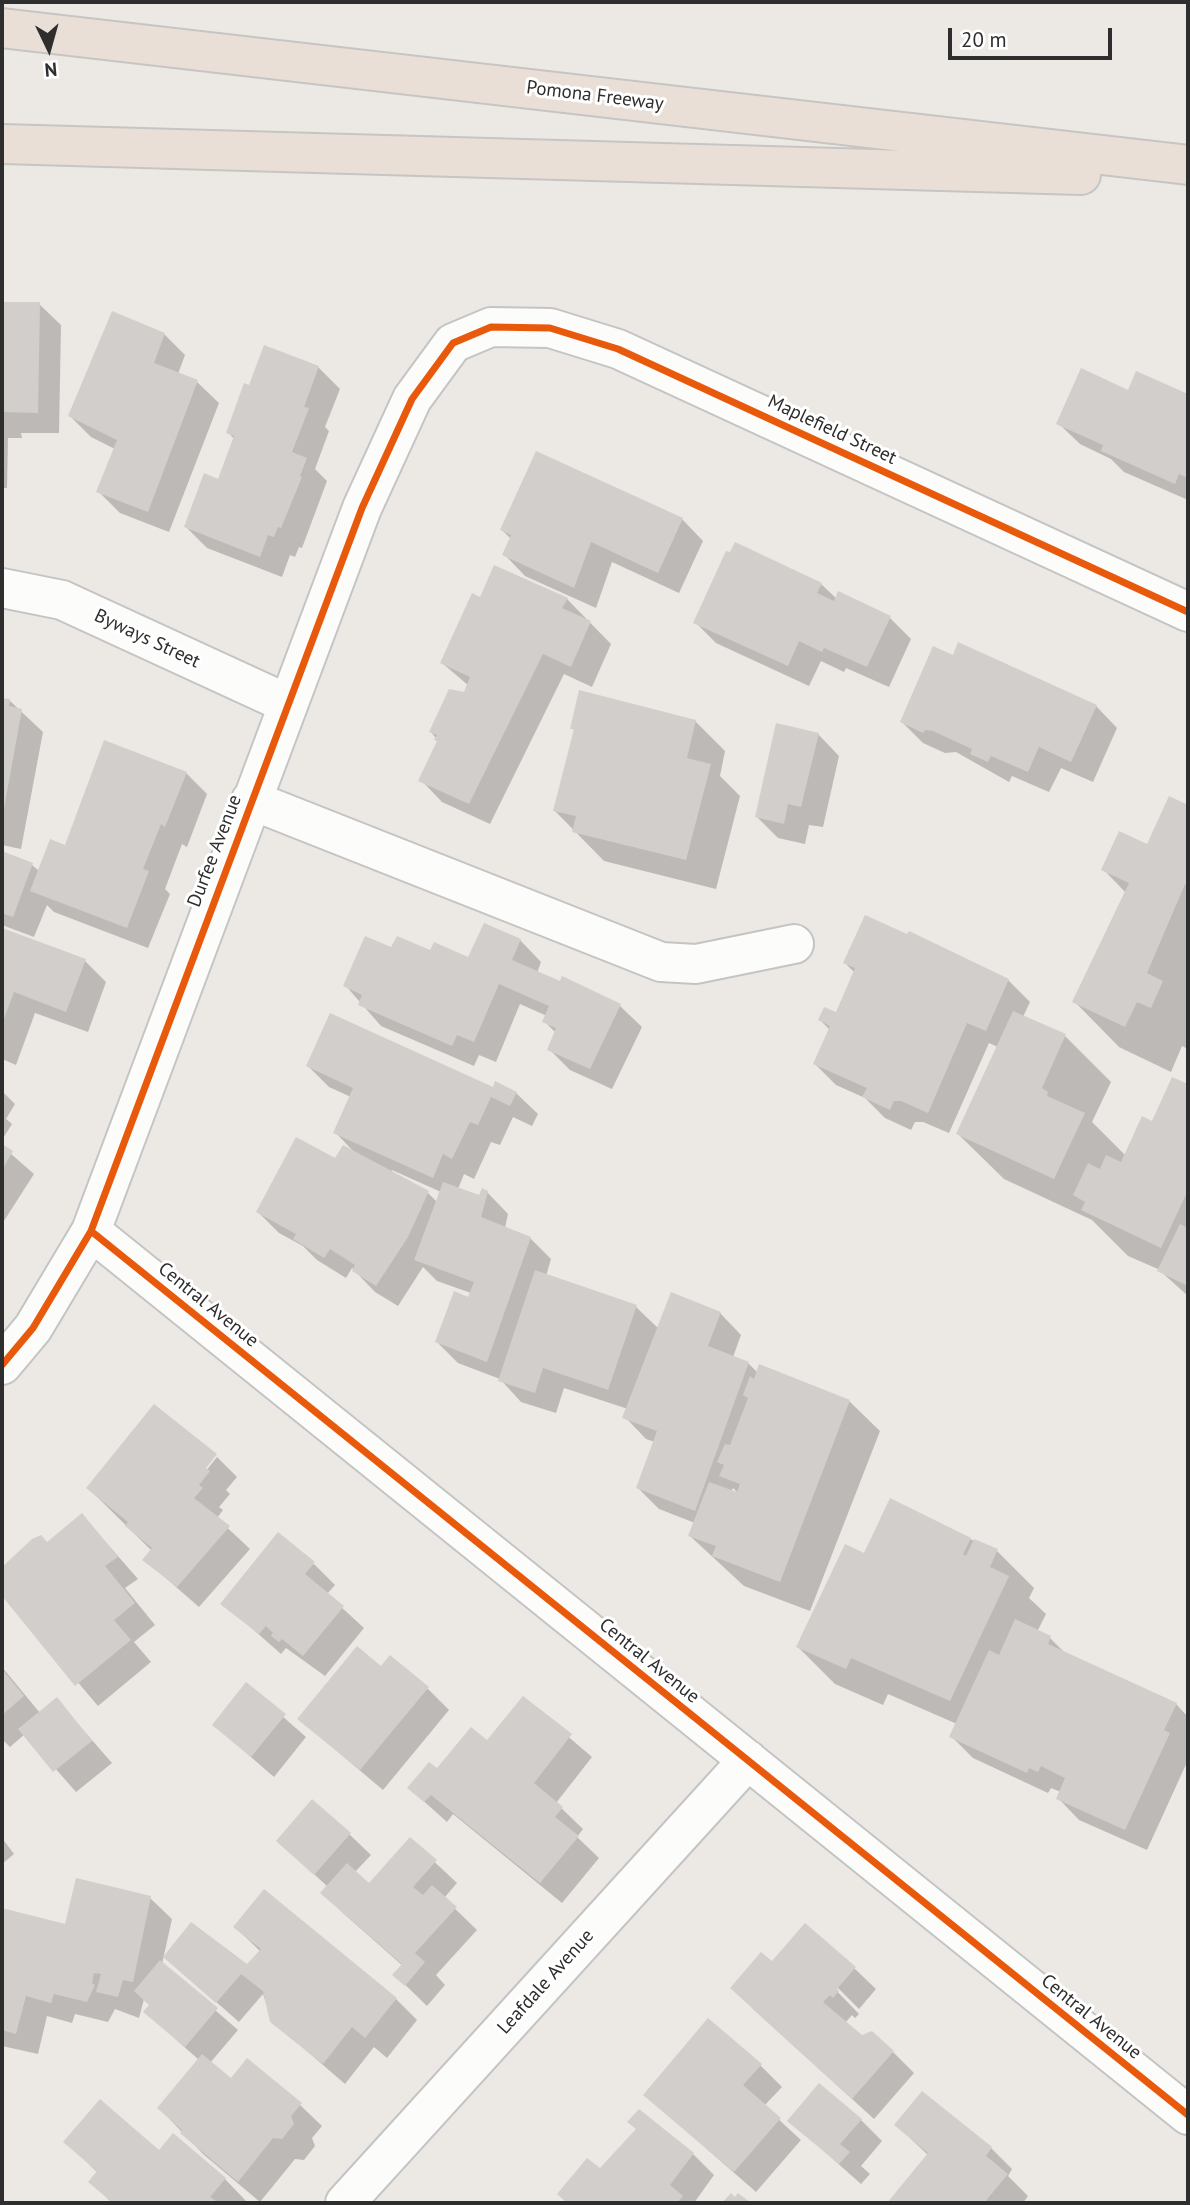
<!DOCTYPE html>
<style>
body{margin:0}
#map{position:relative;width:1190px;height:2205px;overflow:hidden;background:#ece8e4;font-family:"PT Sans",sans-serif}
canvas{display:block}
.frame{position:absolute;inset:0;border:4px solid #2e2e2e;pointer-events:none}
.north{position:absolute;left:14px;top:14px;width:70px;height:70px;-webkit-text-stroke:5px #fff;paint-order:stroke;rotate:175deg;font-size:19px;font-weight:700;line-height:28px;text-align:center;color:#2e2e2e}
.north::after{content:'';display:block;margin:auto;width:24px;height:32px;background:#2e2e2e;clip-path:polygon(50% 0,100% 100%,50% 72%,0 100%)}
.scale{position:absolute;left:948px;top:28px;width:164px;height:32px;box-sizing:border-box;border:4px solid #2e2e2e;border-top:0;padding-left:9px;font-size:21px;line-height:24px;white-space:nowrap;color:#2e2e2e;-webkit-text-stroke:5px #fff;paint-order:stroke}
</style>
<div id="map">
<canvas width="1190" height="2205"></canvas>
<div class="frame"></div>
<div class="north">N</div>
<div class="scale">20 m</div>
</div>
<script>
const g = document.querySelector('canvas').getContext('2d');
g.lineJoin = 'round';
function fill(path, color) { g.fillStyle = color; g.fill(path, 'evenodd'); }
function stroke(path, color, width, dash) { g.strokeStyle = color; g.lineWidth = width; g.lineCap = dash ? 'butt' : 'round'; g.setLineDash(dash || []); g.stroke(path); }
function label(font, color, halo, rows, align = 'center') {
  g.font = font + ' "PT Sans",sans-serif'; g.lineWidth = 6; g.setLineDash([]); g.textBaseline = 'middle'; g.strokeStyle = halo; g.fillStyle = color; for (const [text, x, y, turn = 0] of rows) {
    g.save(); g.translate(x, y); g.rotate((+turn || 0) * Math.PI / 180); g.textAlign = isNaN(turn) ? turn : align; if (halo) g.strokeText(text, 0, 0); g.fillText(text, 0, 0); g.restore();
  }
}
const shadow = new Path2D(`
 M 2,303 L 39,304 L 61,325 L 59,433 L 21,433 L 22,438 L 8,438 L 7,488 L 2,488 Z
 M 164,334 L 185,355 L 178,374 L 197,382 L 219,403 L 169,532 L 120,513 L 98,491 L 115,449 L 91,437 L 70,416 Z
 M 318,367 L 340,389 L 325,427 L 329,431 L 315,469 L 327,481 L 302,548 L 299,547 L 295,557 L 290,555 L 282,577 L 207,548 L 186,527 L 219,481 L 234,439 L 228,432 L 250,387 Z
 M 1137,373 L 1188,396 L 1188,500 L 1124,472 L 1111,459 L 1080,444 L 1058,423 L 1129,392 Z
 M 682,519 L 703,541 L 679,593 L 612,562 L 596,608 L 525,576 L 504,554 L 511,539 L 502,530 Z
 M 821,584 L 837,599 L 890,618 L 911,639 L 889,687 L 846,668 L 844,672 L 821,661 L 809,686 L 716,643 L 695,622 Z
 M 480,599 L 567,599 L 611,644 L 592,687 L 564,674 L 490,824 L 442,802 L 421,780 L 439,742 L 431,732 L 465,694 L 469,686 L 442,663 Z
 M 954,657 L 1096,706 L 1117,728 L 1093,782 L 1061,768 L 1049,792 L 1012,776 L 1009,782 L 956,752 L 945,753 L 923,743 L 902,722 Z
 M 2,699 L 9,700 L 43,732 L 21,849 L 2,845 Z
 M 695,721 L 725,751 L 720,776 L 740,796 L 716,889 L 604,861 L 555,811 L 575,731 L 572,728 Z
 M 818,734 L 839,756 L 823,827 L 809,825 L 805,844 L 778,838 L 757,817 Z
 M 186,773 L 207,794 L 187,847 L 182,844 L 165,889 L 170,894 L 148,948 L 54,912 L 47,905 L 34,937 L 2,925 L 2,853 L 32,865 L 40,872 Z
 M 1170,798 L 1188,807 L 1188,1049 L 1182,1046 L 1171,1072 L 1119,1047 L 1074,1001 L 1126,893 L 1103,869 L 1148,846 Z
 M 2,930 L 85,961 L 106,982 L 88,1032 L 35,1013 L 16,1065 L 2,1059 Z
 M 520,940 L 541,962 L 537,973 L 561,984 L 563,978 L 620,1006 L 642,1027 L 612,1089 L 570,1070 L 549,1049 L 556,1033 L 544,1021 L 547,1016 L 520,1004 L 496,1062 L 479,1055 L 474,1066 L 381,1026 L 345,985 L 392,950 L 469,960 Z
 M 845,963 L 1008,980 L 1030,1002 L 1023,1017 L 1065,1036 L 1111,1082 L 1092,1122 L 1126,1156 L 1153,1123 L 1173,1079 L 1188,1086 L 1188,1296 L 1158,1269 L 1128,1256 L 1092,1220 L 1004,1179 L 958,1134 L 998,1047 L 989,1043 L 949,1133 L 923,1122 L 915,1122 L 911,1130 L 885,1118 L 865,1098 L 836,1085 L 815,1064 L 830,1030 L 820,1020 L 837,1015 L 855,973 Z
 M 308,1066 L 516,1093 L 538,1114 L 532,1126 L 513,1117 L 500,1145 L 491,1142 L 474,1179 L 464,1174 L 458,1189 L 480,1197 L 487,1192 L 508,1214 L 505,1228 L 530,1238 L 551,1259 L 546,1276 L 636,1307 L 659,1329 L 720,1313 L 741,1335 L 733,1357 L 748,1363 L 758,1373 L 849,1401 L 880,1431 L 810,1611 L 744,1586 L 690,1536 L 695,1523 L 659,1509 L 638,1488 L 655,1442 L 646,1439 L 625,1417 L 628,1409 L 564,1388 L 556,1413 L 521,1402 L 500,1379 L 458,1363 L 437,1342 L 471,1293 L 437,1281 L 423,1267 L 398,1306 L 375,1292 L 352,1268 L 346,1278 L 317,1260 L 303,1246 L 279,1233 L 258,1212 L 354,1152 L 335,1132 L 351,1097 L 329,1087 ZM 392,1170 L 441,1192 L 437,1202 L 428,1193 L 391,1172 ZM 733,1488 L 741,1496 L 731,1492 Z
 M 2,1091 L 15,1104 L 6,1119 L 12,1124 L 2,1140 Z
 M 2,1146 L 34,1174 L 2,1224 Z
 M 217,1457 L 237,1477 L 226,1490 L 230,1494 L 219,1507 L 223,1510 L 217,1518 L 250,1549 L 199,1607 L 145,1560 L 152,1551 L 88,1488 L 202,1476 Z
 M 82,1515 L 138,1579 L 125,1588 L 155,1625 L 134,1642 L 151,1662 L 98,1706 L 2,1593 L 2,1569 L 33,1541 L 47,1544 Z
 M 970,1539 L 997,1551 L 1034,1588 L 1029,1598 L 1046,1614 L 1037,1632 L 1050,1638 L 1067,1655 L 1176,1704 L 1188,1717 L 1186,1751 L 1188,1760 L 1147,1850 L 1079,1820 L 1058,1798 L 1061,1792 L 1051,1788 L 1048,1793 L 973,1758 L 952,1737 L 957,1724 L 888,1694 L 883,1705 L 835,1684 L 798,1647 L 865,1555 Z
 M 314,1564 L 335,1585 L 327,1594 L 364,1628 L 325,1676 L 286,1648 L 281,1654 L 223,1603 Z
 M 2,1667 L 40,1713 L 56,1699 L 112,1763 L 76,1792 L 25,1734 L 10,1747 L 2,1739 Z
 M 381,1668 L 428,1689 L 449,1710 L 383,1790 L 299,1719 Z
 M 247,1685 L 306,1737 L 274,1777 L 214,1725 Z
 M 523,1698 L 592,1757 L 556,1803 L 583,1829 L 577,1837 L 599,1858 L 562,1903 L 453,1814 L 447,1822 L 409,1788 L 487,1743 Z
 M 349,1834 L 371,1855 L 355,1872 L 370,1885 L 410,1839 L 457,1883 L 444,1898 L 477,1930 L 436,1975 L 445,1985 L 427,2006 L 395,1975 L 403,1966 L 344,1914 L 322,1893 L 328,1887 L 278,1841 Z
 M 2,1838 L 14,1854 L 2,1864 Z
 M 150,1898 L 172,1919 L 162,1964 L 238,2030 L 210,2063 L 231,2080 L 300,2105 L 322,2126 L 312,2138 L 315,2146 L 304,2160 L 295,2159 L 260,2202 L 203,2154 L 159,2108 L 199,2060 L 145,2012 L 151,2006 L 144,1999 L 139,2018 L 115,2009 L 108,2022 L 75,2014 L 72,2023 L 47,2016 L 38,2054 L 2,2046 L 3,1910 L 66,1926 Z
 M 235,1927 L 396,1999 L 417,2020 L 387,2058 L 374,2047 L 345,2084 L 272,2021 L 263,1994 L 239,2022 L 165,1957 L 248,1966 L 261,1952 Z
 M 773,1964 L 854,1968 L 876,1989 L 859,2009 L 834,1984 L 832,1986 L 859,2014 L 855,2018 L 852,2015 L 845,2023 L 861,2037 L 893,2052 L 914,2073 L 874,2119 L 753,2009 Z
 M 760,2065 L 782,2087 L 764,2106 L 801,2140 L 756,2192 L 645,2095 Z
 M 639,2111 L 693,2154 L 714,2175 L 694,2203 L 568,2203 L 559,2194 L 600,2171 L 638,2130 Z
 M 861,2120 L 882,2141 L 861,2166 L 870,2174 L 861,2184 L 790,2121 Z
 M 896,2125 L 991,2148 L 1012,2169 L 1008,2176 L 1028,2196 L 1023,2203 L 889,2203 L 928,2155 Z
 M 174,2136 L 225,2179 L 246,2201 L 244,2203 L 112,2203 L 91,2182 L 98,2173 L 66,2142 L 159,2152 Z`);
const building = new Path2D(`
 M 2,302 L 40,302 L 38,413 L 2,412 Z
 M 112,311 L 165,333 L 154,363 L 198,380 L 148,512 L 96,492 L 117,440 L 68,416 Z
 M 264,345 L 319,366 L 304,407 L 309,408 L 292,452 L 307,458 L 300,476 L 302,477 L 281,528 L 278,527 L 274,537 L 268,535 L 260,557 L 184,527 L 204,473 L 218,479 L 234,436 L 226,433 L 244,383 L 249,385 Z
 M 1081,368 L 1128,390 L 1136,371 L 1188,394 L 1188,478 L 1179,474 L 1175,484 L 1101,451 L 1103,445 L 1056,424 Z
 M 536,451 L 683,518 L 658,573 L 591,542 L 574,588 L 502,555 L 511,535 L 500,530 Z
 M 735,542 L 822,583 L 817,593 L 834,601 L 838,591 L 891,616 L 867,667 L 824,648 L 822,652 L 799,641 L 788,666 L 693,623 L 726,551 L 730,552 Z
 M 494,565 L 568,598 L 562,608 L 591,621 L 571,667 L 543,654 L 469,804 L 418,781 L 437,741 L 434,740 L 437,735 L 429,732 L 449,689 L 464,692 L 470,677 L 440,663 L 472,593 L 480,597 Z
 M 958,642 L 1097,705 L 1071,762 L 1039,747 L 1028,772 L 991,756 L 988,762 L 970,754 L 972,749 L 933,731 L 925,730 L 923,733 L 900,722 L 933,646 L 953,655 Z
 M 579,690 L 696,720 L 687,758 L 711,764 L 686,860 L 572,832 L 576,816 L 553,811 L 574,729 L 570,729 Z
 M 2,698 L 10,699 L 9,706 L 22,709 L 3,814 Z
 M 776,723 L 819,733 L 801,807 L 788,804 L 784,824 L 755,817 Z
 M 104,740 L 187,772 L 165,827 L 161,824 L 143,869 L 149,871 L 127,928 L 30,891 L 50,839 L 65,845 Z
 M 1169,796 L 1188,805 L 1188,886 L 1185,884 L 1147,973 L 1163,981 L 1151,1008 L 1137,1002 L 1125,1027 L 1072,1002 L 1129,883 L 1101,870 L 1119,831 L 1147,844 Z
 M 2,851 L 33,863 L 13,917 L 2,913 Z
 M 865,915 L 907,934 L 909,931 L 1009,979 L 986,1031 L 967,1023 L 928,1113 L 901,1101 L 894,1101 L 890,1110 L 862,1097 L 867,1088 L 813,1064 L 830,1026 L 818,1020 L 824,1007 L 836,1012 L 855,968 L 843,963 Z
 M 484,923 L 521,939 L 512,960 L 560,981 L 562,976 L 621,1004 L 590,1069 L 547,1050 L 556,1028 L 542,1022 L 549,1006 L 499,984 L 474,1042 L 457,1035 L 452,1046 L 358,1005 L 362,995 L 343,986 L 365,936 L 391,947 L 397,936 L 430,950 L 434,942 L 468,957 Z
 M 2,928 L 86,959 L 66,1012 L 14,992 L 2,1024 Z
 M 1013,1011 L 1066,1034 L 1042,1088 L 1048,1092 L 1047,1096 L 1085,1113 L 1054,1179 L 956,1134 Z
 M 330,1013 L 493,1087 L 495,1081 L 517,1092 L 510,1106 L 491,1097 L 478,1125 L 470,1122 L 452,1159 L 443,1154 L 433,1178 L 333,1133 L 353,1088 L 306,1066 Z
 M 1172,1077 L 1188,1084 L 1188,1190 L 1161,1248 L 1081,1210 L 1085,1202 L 1073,1195 L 1088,1163 L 1100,1169 L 1106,1155 L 1121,1162 L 1142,1116 L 1152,1121 Z
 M 296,1137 L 335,1158 L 343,1145 L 429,1191 L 408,1237 L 376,1286 L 352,1271 L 355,1265 L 330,1249 L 324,1258 L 293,1239 L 296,1234 L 256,1212 Z
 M 2,1144 L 13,1151 L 2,1170 Z
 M 443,1182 L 479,1195 L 482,1188 L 488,1191 L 481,1217 L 531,1237 L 487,1362 L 435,1342 L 454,1291 L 468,1297 L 474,1282 L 414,1260 Z
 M 1180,1224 L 1188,1228 L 1188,1286 L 1157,1271 Z
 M 535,1270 L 637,1305 L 608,1390 L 543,1368 L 535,1393 L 498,1381 Z
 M 671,1292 L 721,1312 L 708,1346 L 749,1362 L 695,1511 L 636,1488 L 657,1431 L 622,1418 Z
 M 759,1364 L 850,1400 L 780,1582 L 712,1556 L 716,1546 L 688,1536 L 709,1482 L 737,1492 L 740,1484 L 719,1476 L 724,1465 L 717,1462 L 725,1444 L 730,1445 L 748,1398 L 743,1395 L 750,1376 L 754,1379 Z
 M 154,1404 L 217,1454 L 206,1468 L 210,1471 L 199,1485 L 203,1488 L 194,1498 L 230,1526 L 177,1587 L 142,1560 L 152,1548 L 125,1526 L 128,1522 L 86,1488 Z
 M 890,1498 L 971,1538 L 963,1554 L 966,1556 L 974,1539 L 998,1549 L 990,1567 L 1009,1576 L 950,1701 L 851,1658 L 846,1669 L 796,1647 L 845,1544 L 864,1553 Z
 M 82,1513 L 118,1557 L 105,1566 L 135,1603 L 114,1620 L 131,1640 L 75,1686 L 2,1596 L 2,1567 L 32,1539 L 41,1535 L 47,1542 Z
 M 278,1532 L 315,1562 L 305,1574 L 344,1606 L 303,1656 L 282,1639 L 279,1642 L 271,1636 L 273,1633 L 266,1626 L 259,1634 L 220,1604 Z
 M 1015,1619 L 1051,1636 L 1048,1644 L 1177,1703 L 1164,1730 L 1170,1733 L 1125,1830 L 1056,1799 L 1065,1778 L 1041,1766 L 1038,1772 L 1029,1768 L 1027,1773 L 949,1737 L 989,1650 L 999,1655 Z
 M 357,1646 L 381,1666 L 390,1655 L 429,1687 L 360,1770 L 297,1719 Z
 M 2,1669 L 24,1696 L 2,1715 Z
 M 246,1682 L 286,1714 L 251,1757 L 212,1725 Z
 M 523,1696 L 572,1734 L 534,1783 L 563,1807 L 555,1817 L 579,1836 L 540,1883 L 431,1795 L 424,1802 L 407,1788 L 429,1762 L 437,1768 L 471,1727 L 487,1740 Z
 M 57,1697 L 92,1741 L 53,1772 L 18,1729 Z
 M 312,1799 L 351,1833 L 314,1875 L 276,1841 Z
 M 410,1837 L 437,1860 L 413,1887 L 423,1895 L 432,1885 L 457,1907 L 415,1953 L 425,1962 L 405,1986 L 392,1975 L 402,1964 L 320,1893 L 347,1863 L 369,1883 Z
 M 76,1878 L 151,1896 L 133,1982 L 123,1980 L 118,1997 L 96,1992 L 101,1974 L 94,1973 L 92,1983 L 95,1985 L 87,2002 L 54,1994 L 51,2003 L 26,1996 L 16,2034 L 2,2030 L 2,1908 L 65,1924 Z
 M 264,1889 L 397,1998 L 365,2038 L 352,2027 L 323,2064 L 270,2022 L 263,1991 L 241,1974 L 216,2003 L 163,1957 L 191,1922 L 247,1964 L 261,1949 L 233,1927 Z
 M 805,1923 L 856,1967 L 837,1989 L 839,1991 L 833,1998 L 830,1995 L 823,2002 L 862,2035 L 872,2031 L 894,2051 L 852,2099 L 730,1988 L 761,1952 L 772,1961 Z
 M 160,1960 L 218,2008 L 185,2047 L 143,2012 L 149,2005 L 134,1991 Z
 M 708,2018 L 762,2064 L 743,2085 L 781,2118 L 734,2172 L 643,2095 Z
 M 202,2054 L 231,2078 L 247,2058 L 302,2103 L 291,2116 L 294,2124 L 282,2139 L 273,2138 L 238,2182 L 180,2133 L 182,2130 L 157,2108 Z
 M 819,2083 L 862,2119 L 840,2144 L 850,2152 L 839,2164 L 787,2121 Z
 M 922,2091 L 992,2147 L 986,2156 L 1008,2174 L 984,2203 L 887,2203 L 928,2153 L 894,2125 Z
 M 100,2099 L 159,2150 L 173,2133 L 226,2178 L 210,2197 L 219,2203 L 113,2203 L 88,2182 L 97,2171 L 63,2142 Z
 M 639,2109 L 694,2153 L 670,2185 L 683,2196 L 677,2203 L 567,2203 L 557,2194 L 587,2158 L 600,2168 L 636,2129 L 627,2122 Z
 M 731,2193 L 735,2197 L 738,2193 L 751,2203 L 722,2203 Z`);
const minor = new Path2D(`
 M 2,588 L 62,600 L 288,704
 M 251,800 L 661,962 L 696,964 L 794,944
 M 91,1231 L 1188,2115
 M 2,1365 L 33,1328 L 91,1231 L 362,508 L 412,399 L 453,343 L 491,327 L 550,328 L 618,349 L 1188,612
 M 345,2203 L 748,1760`);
const highway = new Path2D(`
 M 2,28 L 1188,165
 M 2,144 L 1081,175`);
const cycleway = new Path2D(`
 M 91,1231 L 1188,2115
 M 2,1365 L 33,1328 L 91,1231 L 362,508 L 412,399 L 453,343 L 491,327 L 550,328 L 618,349 L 1188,612`);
const streetNames = [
 ["Pomona Freeway",595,96,7],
 ["Maplefield Street",832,430,25],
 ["Byways Street",147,639,25],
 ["Durfee Avenue",215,851,-69],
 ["Central Avenue",208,1305,39],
 ["Central Avenue",649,1661,39],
 ["Leafdale Avenue",546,1982,-48],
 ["Central Avenue",1091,2017,39]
];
fill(shadow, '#0003');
fill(building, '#d1cecb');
stroke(minor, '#c5c4c5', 42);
stroke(highway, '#c6c5c4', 42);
stroke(minor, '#fcfcfb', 38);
stroke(highway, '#eadfd6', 38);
stroke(cycleway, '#e8590c', 7);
label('19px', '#2e2e2e', '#fff', streetNames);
</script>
